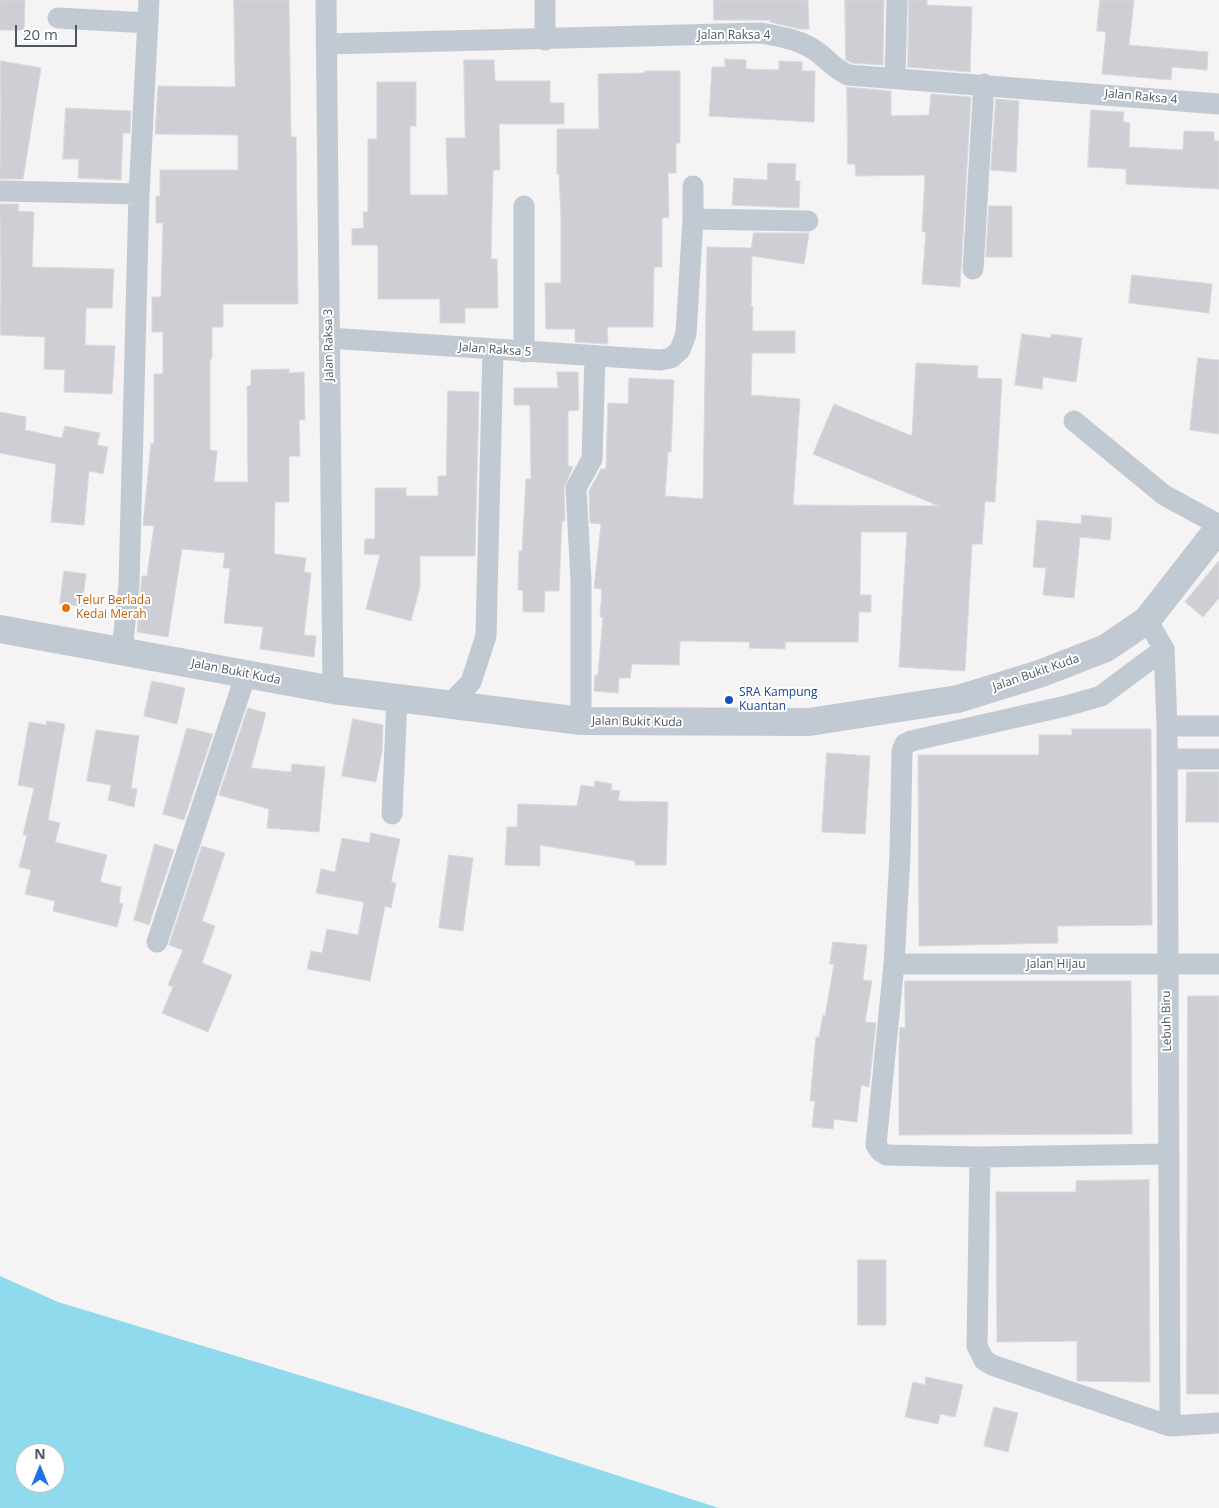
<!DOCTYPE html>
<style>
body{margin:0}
#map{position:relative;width:1219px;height:1508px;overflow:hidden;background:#f5f3f3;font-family:"Open Sans",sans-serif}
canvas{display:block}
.north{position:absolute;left:15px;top:1443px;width:50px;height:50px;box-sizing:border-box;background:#fff;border:1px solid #b7bbc0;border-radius:50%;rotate:0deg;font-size:14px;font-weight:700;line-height:20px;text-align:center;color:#4a5661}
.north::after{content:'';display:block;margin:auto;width:18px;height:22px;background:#1a73e8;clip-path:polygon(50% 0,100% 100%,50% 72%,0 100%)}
.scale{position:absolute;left:15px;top:25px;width:62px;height:22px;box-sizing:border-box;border:2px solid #4a5661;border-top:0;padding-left:6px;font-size:15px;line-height:18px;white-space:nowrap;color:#4a5661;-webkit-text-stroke:4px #fff;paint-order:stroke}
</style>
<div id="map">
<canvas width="1219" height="1508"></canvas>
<div class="north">N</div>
<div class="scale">20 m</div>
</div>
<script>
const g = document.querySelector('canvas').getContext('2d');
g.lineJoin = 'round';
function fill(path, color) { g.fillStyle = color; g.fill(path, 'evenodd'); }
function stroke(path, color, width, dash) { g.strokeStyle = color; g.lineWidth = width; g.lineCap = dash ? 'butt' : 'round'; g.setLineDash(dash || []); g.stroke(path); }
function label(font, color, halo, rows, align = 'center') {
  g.font = font + ' "Open Sans",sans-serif'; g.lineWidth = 4; g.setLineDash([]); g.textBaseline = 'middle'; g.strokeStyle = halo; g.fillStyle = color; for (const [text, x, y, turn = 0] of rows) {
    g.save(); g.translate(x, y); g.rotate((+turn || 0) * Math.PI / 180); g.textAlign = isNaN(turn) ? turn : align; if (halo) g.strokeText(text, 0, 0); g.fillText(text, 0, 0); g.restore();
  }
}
const water = new Path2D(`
 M 0,1276 L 58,1302 L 388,1402 L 719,1508 L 0,1508 ZM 25,1453 L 55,1453 L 55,1483 L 25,1483 Z`);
const building = new Path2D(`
 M 0,0 L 25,0 L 24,30 L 0,30 Z
 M 234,0 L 289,0 L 291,137 L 296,137 L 298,304 L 223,304 L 223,327 L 212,327 L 212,359 L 210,359 L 210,450 L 217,451 L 214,482 L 248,482 L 247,386 L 251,386 L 251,370 L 289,369 L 289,373 L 304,372 L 305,420 L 299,420 L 300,456 L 289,456 L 289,502 L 275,502 L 274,554 L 306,558 L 304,572 L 311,573 L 304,635 L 316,636 L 314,657 L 260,649 L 263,627 L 224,623 L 230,568 L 223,568 L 225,553 L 182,549 L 168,637 L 137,632 L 142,576 L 147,576 L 154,526 L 143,525 L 151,443 L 154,444 L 154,374 L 163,374 L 163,332 L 152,332 L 152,297 L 161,297 L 163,223 L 156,223 L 156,196 L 160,196 L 160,170 L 238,170 L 238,135 L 155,134 L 158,86 L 235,87 Z
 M 714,0 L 808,0 L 809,29 L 799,29 L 770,22 L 770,20 L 714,20 Z
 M 845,0 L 884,0 L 883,65 L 852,63 L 846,60 Z
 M 909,0 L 927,0 L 927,5 L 972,7 L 970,72 L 908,67 Z
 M 1100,0 L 1134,0 L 1129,45 L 1208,52 L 1207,70 L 1172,67 L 1171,80 L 1102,74 L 1106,32 L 1097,31 Z
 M 725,59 L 746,60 L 746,69 L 779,70 L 779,61 L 802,62 L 802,71 L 815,71 L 814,122 L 709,116 L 712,67 L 725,67 Z
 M 464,60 L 494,60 L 495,81 L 550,81 L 550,103 L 564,103 L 564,124 L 499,124 L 500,170 L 493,170 L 491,259 L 497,259 L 498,308 L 465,308 L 465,323 L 440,323 L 440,299 L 378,299 L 378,245 L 352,245 L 352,229 L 364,228 L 363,212 L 368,212 L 368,139 L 377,139 L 377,82 L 416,82 L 416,126 L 410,126 L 410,195 L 448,195 L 446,138 L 465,138 Z
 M 1,61 L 41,68 L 23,179 L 0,179 Z
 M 645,71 L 680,71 L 680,143 L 676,143 L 676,173 L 668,173 L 669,217 L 662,218 L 662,267 L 654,267 L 653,327 L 607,327 L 608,344 L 575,342 L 575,329 L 546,329 L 545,283 L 561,283 L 561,217 L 559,174 L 557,174 L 557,129 L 599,129 L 598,74 L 645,73 Z
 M 847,87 L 891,91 L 891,116 L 929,115 L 931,94 L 971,97 L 960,287 L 922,284 L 926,232 L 922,232 L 925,175 L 856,176 L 855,164 L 848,164 Z
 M 996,99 L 1019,101 L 1016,172 L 991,170 Z
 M 66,108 L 131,111 L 130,133 L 123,133 L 121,180 L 78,178 L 79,159 L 63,159 Z
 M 1091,110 L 1124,112 L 1123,122 L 1130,123 L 1129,147 L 1183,150 L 1184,131 L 1214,132 L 1214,141 L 1219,141 L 1219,189 L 1126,184 L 1126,169 L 1088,167 Z
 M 768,163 L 796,164 L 795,181 L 800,181 L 799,208 L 732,205 L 734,178 L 767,180 Z
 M 0,204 L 19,204 L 18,211 L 34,212 L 32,267 L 114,269 L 112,308 L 86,308 L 85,345 L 115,346 L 112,394 L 64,392 L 65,370 L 44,369 L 45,337 L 1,335 Z
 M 989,206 L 1012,206 L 1012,257 L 986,257 Z
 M 754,233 L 809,233 L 804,264 L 752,256 L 751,306 L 753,306 L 752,331 L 795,331 L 795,353 L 752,353 L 751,395 L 800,399 L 793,505 L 939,506 L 813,454 L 834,404 L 912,436 L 916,363 L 978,366 L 977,378 L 1002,379 L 995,502 L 985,501 L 982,544 L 972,544 L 965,671 L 899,667 L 907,532 L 861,532 L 860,595 L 871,595 L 871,612 L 859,612 L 858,642 L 785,642 L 785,649 L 749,648 L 750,642 L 680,641 L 679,665 L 632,664 L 630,678 L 619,678 L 618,693 L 594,691 L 595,675 L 598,675 L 603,617 L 600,617 L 602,589 L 594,588 L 601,524 L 590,523 L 589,491 L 601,469 L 606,469 L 608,403 L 628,404 L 629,378 L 674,380 L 671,452 L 668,452 L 665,496 L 703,499 L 707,247 L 751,248 Z
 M 1132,275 L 1212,284 L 1209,313 L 1129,303 Z
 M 1022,334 L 1051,338 L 1051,334 L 1082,338 L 1076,382 L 1043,377 L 1042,389 L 1015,385 Z
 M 1198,358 L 1219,360 L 1219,434 L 1190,430 Z
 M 557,372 L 578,372 L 579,410 L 568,411 L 568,466 L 573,467 L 564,488 L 565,521 L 562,521 L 559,591 L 545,591 L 544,612 L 523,612 L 523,590 L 518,590 L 519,551 L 522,551 L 526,479 L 531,479 L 530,405 L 514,405 L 514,388 L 558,388 Z
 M 448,391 L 479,392 L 475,556 L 420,556 L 420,586 L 411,621 L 366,609 L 380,555 L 364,554 L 365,539 L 375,539 L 375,488 L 406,488 L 406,496 L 438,496 L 438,476 L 446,476 Z
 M 0,412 L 26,417 L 25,430 L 62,438 L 65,426 L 100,433 L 97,445 L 108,447 L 103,474 L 89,471 L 84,525 L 51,522 L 56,464 L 0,453 Z
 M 1082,515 L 1112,518 L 1110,540 L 1080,537 L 1074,598 L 1043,595 L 1046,568 L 1033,567 L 1037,520 L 1081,524 Z
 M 1219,561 L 1219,598 L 1203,617 L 1185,602 Z
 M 64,571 L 86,574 L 82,606 L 60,604 Z
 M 152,681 L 185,688 L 177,724 L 144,716 Z
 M 248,708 L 266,713 L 251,768 L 291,772 L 292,764 L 325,767 L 319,832 L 267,828 L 269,809 L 219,795 Z
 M 353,719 L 383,725 L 382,751 L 376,782 L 342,776 Z
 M 47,721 L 65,724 L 48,820 L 60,823 L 55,842 L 107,855 L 100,882 L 121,887 L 119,903 L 123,904 L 117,927 L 53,911 L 55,901 L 25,894 L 31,870 L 19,867 L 27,835 L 23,835 L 34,788 L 18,785 L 29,722 L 46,725 Z
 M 187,728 L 213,734 L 184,820 L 163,814 Z
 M 1072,729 L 1151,729 L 1152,925 L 1057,926 L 1058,943 L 919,946 L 918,755 L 1039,755 L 1039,735 L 1072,735 Z
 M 96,730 L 139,736 L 131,788 L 137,789 L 134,807 L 108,800 L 111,785 L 87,781 Z
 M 827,753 L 870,756 L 865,834 L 822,832 Z
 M 1187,772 L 1219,772 L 1219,822 L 1186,822 Z
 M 595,781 L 612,784 L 611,790 L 620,791 L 618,801 L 668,802 L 666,865 L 635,865 L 635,861 L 540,845 L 540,866 L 505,865 L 507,827 L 517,827 L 518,804 L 577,806 L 581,785 L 594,787 Z
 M 371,833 L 400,839 L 391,882 L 396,883 L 391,908 L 385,906 L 370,981 L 307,969 L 311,951 L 322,953 L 327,929 L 358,935 L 364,902 L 316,893 L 321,869 L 335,872 L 342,838 L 369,843 Z
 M 155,844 L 174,850 L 149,925 L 134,920 Z
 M 202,846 L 225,853 L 202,921 L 215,926 L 202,963 L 232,975 L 208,1032 L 162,1013 L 173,987 L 168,985 L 183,950 L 169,945 Z
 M 449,855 L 473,858 L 463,931 L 439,928 Z
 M 833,942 L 867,945 L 863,980 L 872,981 L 865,1022 L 876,1023 L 869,1087 L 861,1085 L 857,1122 L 834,1119 L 833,1129 L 812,1127 L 815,1101 L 810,1101 L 816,1037 L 819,1037 L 823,1015 L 825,1016 L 834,964 L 830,964 Z
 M 905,981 L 1131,981 L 1132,1134 L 899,1135 L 899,1044 L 900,1027 L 905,1028 Z
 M 1188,996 L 1219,996 L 1219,1394 L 1187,1394 Z
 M 1149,1180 L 1150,1382 L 1077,1381 L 1077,1341 L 997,1342 L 996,1192 L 1076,1192 L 1076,1181 Z
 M 858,1260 L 886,1260 L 886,1325 L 858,1325 Z
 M 926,1377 L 963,1385 L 955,1417 L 940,1414 L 938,1424 L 905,1417 L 913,1382 L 925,1385 Z
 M 994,1407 L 1018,1413 L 1008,1452 L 984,1446 Z`);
const minor = new Path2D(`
 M 326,0 L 333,690
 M 545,0 L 545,40
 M 58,18 L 148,23
 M 326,44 L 761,33 C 783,37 802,40 820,54 C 831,63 834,68 848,75 L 1219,104
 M 895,78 L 897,0
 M 0,191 L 139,194
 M 524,206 L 524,352
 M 693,219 L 808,221
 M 973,269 L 984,84
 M 329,338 L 660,360 L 671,358 L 680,350 L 686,334 L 693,219 L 693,186
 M 1074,421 L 1164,495 L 1219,525
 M 1147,620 L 1164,649 L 1167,726 L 1170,1426
 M 1164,649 L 1101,696 L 1066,706 L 911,741 L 905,744 L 902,751 L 900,855 L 894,964 L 876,1145 L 880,1151 L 886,1155 L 980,1157 L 1169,1154
 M 122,650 L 129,586 L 139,194 L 149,0
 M 449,705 L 471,682 L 486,636 L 493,350
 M 581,721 L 581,581 L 576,488 L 592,459 L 595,357
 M 1167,726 L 1219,726
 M 1167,759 L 1219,759
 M 392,814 L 397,699
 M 157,942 L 246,674
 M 894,964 L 1219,964
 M 980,1157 L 977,1346 L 984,1360 L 992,1365 L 1170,1426 L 1219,1423`);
const tertiary = new Path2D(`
 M 0,629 L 333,690 L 581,721 L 809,722 L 958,699 L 1042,673 L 1106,648 L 1147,620 L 1219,528`);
const markers = [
 [66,608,5,"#e8710a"],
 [729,700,5,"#1a4fb4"]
];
const streetNames = [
 ["Jalan Raksa 4",734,36],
 ["Jalan Raksa 4",1141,97,5],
 ["Jalan Raksa 3",329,345,-91],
 ["Jalan Raksa 5",495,350,4],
 ["Jalan Bukit Kuda",236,672,11],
 ["Jalan Bukit Kuda",1036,673,-19],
 ["Jalan Bukit Kuda",637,722,1],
 ["Jalan Hijau",1056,965],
 ["Lebuh Biru",1167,1021,-91]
];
const foodNames = [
 ["Telur Berlada",76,601],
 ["Kedai Merah",76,615]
];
const transitNames = [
 ["SRA Kampung",739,693],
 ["Kuantan",739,707]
];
fill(water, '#90daee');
fill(building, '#cdcfd5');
stroke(building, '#d7d9de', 1);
stroke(minor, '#c1cad2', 21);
stroke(tertiary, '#c1cad2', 28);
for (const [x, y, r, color] of markers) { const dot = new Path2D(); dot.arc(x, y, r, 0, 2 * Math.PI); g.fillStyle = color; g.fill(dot); stroke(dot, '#fff', 2); }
label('12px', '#4a5661', '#fff', streetNames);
label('12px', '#c56008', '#fff', foodNames, 'left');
label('12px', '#164399', '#fff', transitNames, 'left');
</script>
